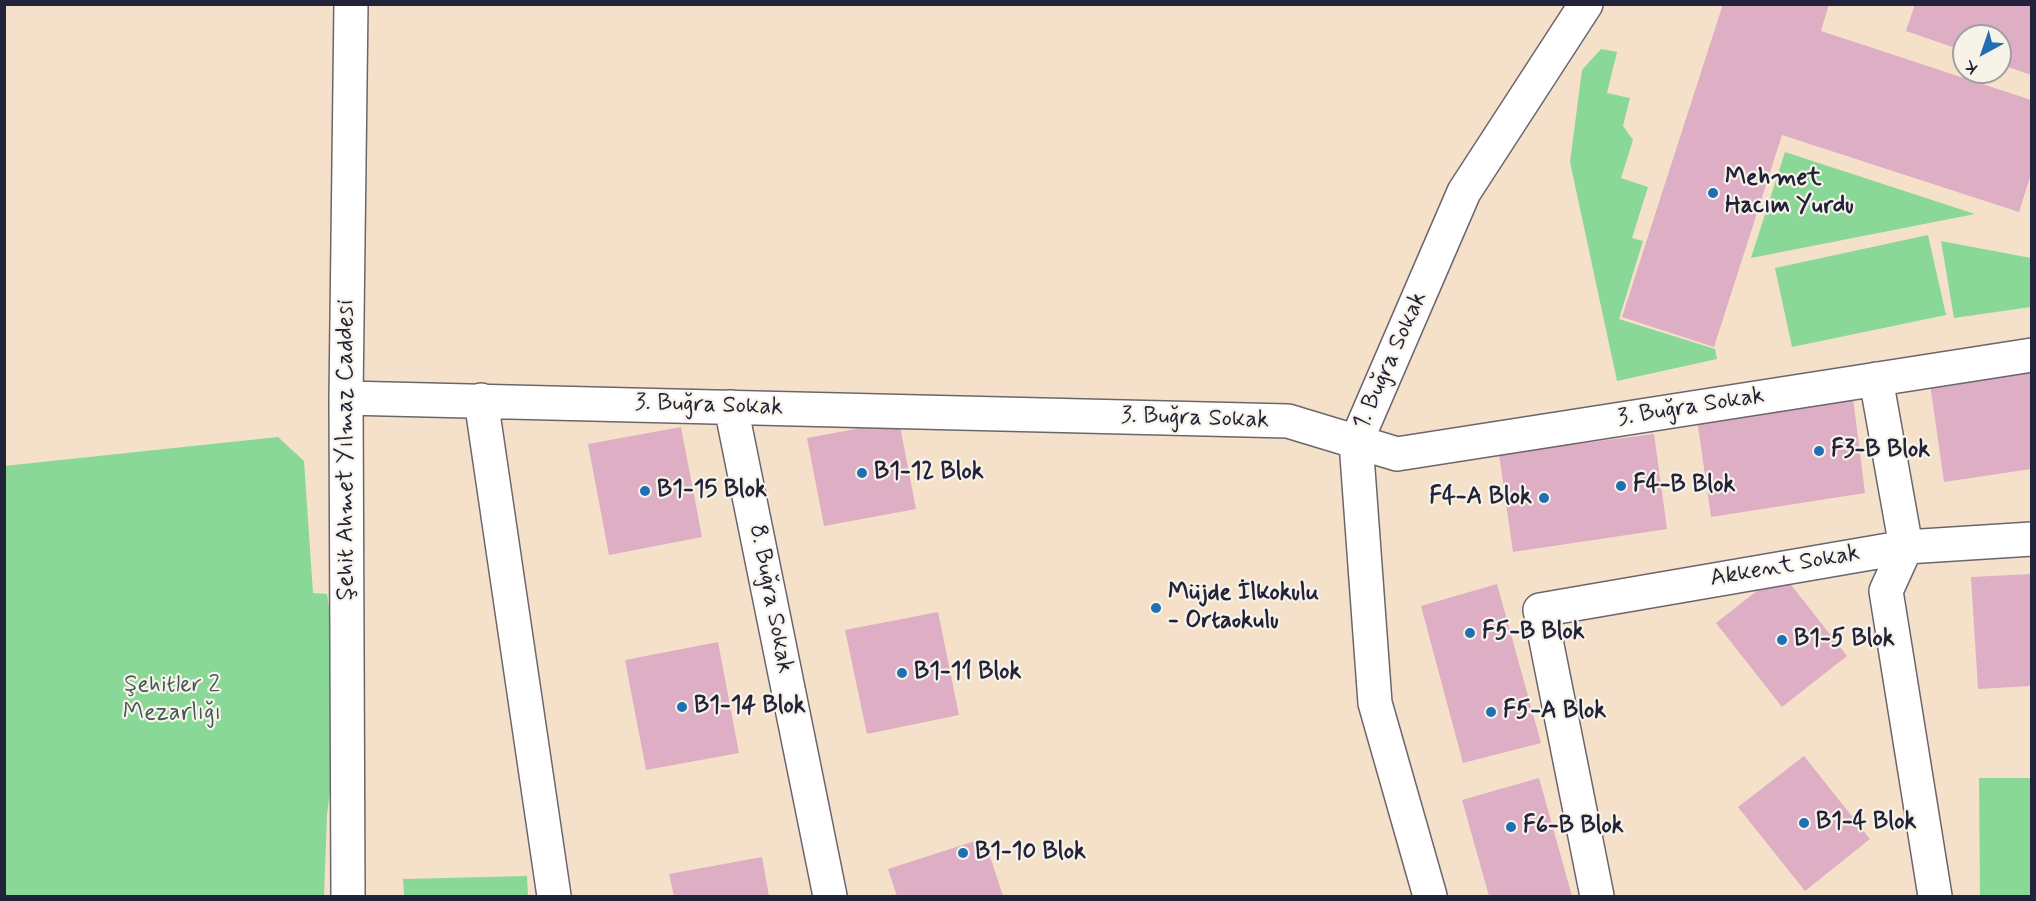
<!DOCTYPE html>
<meta charset="utf-8">
<style>
body{margin:0}
#map{position:relative;width:2036px;height:901px;overflow:hidden;background:#f5e1c9;font-family:Mynerve,sans-serif}
canvas{display:block}
.frame{position:absolute;inset:0;border:6px solid #22223b;pointer-events:none}
.north{position:absolute;left:1952px;top:24px;width:60px;height:60px;box-sizing:border-box;background:#f7f3e8;border:2px solid #a29fa3;border-radius:50%;rotate:220deg;font-size:16px;font-weight:700;line-height:24px;text-align:center;color:#22223b}
.north::after{content:'';display:block;margin:auto;width:21px;height:27px;background:#1f6fb2;clip-path:polygon(50% 0,100% 100%,50% 72%,0 100%)}
</style>
<div id="map">
<canvas width="2036" height="901"></canvas>
<div class="frame"></div>
<div class="north">K</div>
</div>
<script>
const g = document.querySelector('canvas').getContext('2d');
g.lineJoin = 'round';
function fill(path, color) { g.fillStyle = color; g.fill(path, 'evenodd'); }
function stroke(path, color, width, dash) { g.strokeStyle = color; g.lineWidth = width; g.lineCap = dash ? 'butt' : 'round'; g.setLineDash(dash || []); g.stroke(path); }
function label(font, color, halo, rows, align = 'center') {
  g.font = font + ' Mynerve,sans-serif'; g.lineWidth = 4.5; g.setLineDash([]); g.textBaseline = 'middle'; g.strokeStyle = halo; g.fillStyle = color; for (const [text, x, y, turn = 0] of rows) {
    g.save(); g.translate(x, y); g.rotate((+turn || 0) * Math.PI / 180); g.textAlign = isNaN(turn) ? turn : align; if (halo) g.strokeText(text, 0, 0); g.fillText(text, 0, 0); g.restore();
  }
}
const green = new Path2D(`
 M 1601,49 L 1617,52 L 1607,93 L 1630,98 L 1623,126 L 1633,140 L 1621,178 L 1648,187 L 1632,238 L 1643,241 L 1619,319 L 1715,349 L 1717,359 L 1617,381 L 1570,162 L 1582,70 Z
 M 1785,152 L 1975,214 L 1751,258 Z
 M 1928,235 L 1946,315 L 1792,347 L 1775,268 Z
 M 1941,241 L 2031,258 L 2031,307 L 1954,318 Z
 M 278,437 L 304,461 L 313,593 L 327,594 L 342,697 L 327,815 L 324,896 L 5,896 L 4,466 Z
 M 1979,778 L 2031,778 L 2031,896 L 1980,896 Z
 M 527,876 L 528,896 L 404,896 L 403,879 Z`);
const building = new Path2D(`
 M 1723,4 L 1829,4 L 1821,31 L 2031,100 L 2031,174 L 2019,212 L 1782,135 L 1714,347 L 1622,317 Z
 M 1915,4 L 2031,4 L 2031,75 L 2000,64 L 2000,36 L 1964,36 L 1964,51 L 1906,31 Z
 M 2031,370 L 2031,469 L 1944,482 L 1930,384 Z
 M 1853,398 L 1865,493 L 1711,517 L 1697,419 Z
 M 899,421 L 916,509 L 824,526 L 807,438 Z
 M 681,427 L 702,537 L 609,555 L 588,444 Z
 M 1654,434 L 1667,529 L 1513,552 L 1499,454 Z
 M 1781,572 L 1847,656 L 1782,707 L 1716,623 Z
 M 2031,574 L 2031,686 L 1978,689 L 1971,577 Z
 M 1497,584 L 1541,743 L 1463,763 L 1421,606 Z
 M 938,612 L 959,715 L 867,734 L 845,630 Z
 M 718,642 L 739,753 L 646,770 L 625,660 Z
 M 1804,756 L 1870,839 L 1805,891 L 1738,807 Z
 M 1539,778 L 1572,896 L 1489,896 L 1462,800 Z
 M 984,838 L 1003,896 L 897,896 L 888,869 Z
 M 762,857 L 769,896 L 674,896 L 669,874 Z`);
const minor = new Path2D(`
 M 1876,379 L 1906,547 L 1886,591 L 1935,896
 M 346,398 L 1288,421 L 1397,454 L 2032,355
 M 481,400 L 554,896
 M 731,407 L 830,896
 M 348,896 L 346,398 L 351,4
 M 1430,896 L 1375,703 L 1356,442 L 1464,192 L 1586,4
 M 1597,896 L 1540,610 L 1906,547 L 2032,539`);
const markers = [
 [1713,193,6,"#1f6fb2"],
 [1819,451,6,"#1f6fb2"],
 [862,473,6,"#1f6fb2"],
 [1621,486,6,"#1f6fb2"],
 [645,491,6,"#1f6fb2"],
 [1544,498,6,"#1f6fb2"],
 [1156,608,6,"#1f6fb2"],
 [1470,633,6,"#1f6fb2"],
 [1782,640,6,"#1f6fb2"],
 [902,673,6,"#1f6fb2"],
 [682,707,6,"#1f6fb2"],
 [1491,712,6,"#1f6fb2"],
 [1804,823,6,"#1f6fb2"],
 [1511,827,6,"#1f6fb2"],
 [963,853,6,"#1f6fb2"]
];
const poiNames = [
 ["Mehmet",1725,179],
 ["Hacım Yurdu",1725,207],
 ["F3-B Blok",1831,451],
 ["B1-12 Blok",874,473],
 ["F4-B Blok",1633,486],
 ["B1-15 Blok",657,491],
 ["F4-A Blok",1532,498,"right"],
 ["Müjde İlkokulu",1168,594],
 ["- Ortaokulu",1168,622],
 ["F5-B Blok",1482,633],
 ["B1-5 Blok",1794,640],
 ["B1-11 Blok",914,673],
 ["B1-14 Blok",694,707],
 ["F5-A Blok",1503,712],
 ["B1-4 Blok",1816,823],
 ["F6-B Blok",1523,827],
 ["B1-10 Blok",975,853]
];
const streetNames = [
 ["1. Buğra Sokak",1391,361,-66],
 ["3. Buğra Sokak",709,406,2],
 ["3. Buğra Sokak",1691,408,-9],
 ["3. Buğra Sokak",1195,419,2],
 ["Şehit Ahmet Yılmaz Caddesi",347,450,-90],
 ["Akkent Sokak",1785,567,-10],
 ["8. Buğra Sokak",770,599,79]
];
const parkNames = [
 ["Şehitler 2",172,686],
 ["Mezarlığı",172,714]
];
fill(green, '#89d897');
fill(building, '#ddaec4');
stroke(minor, '#6c656d', 36);
stroke(minor, '#fff', 33);
for (const [x, y, r, color] of markers) { const dot = new Path2D(); dot.arc(x, y, r, 0, 2 * Math.PI); g.fillStyle = color; g.fill(dot); stroke(dot, '#f7f3e8', 2); }
label('bold 24px', '#22223b', '#f7f3e8', poiNames, 'left');
label('24px', '#22223b', '#f7f3e8', streetNames);
label('24px', '#415957', '#f7f3e8', parkNames);
</script>
